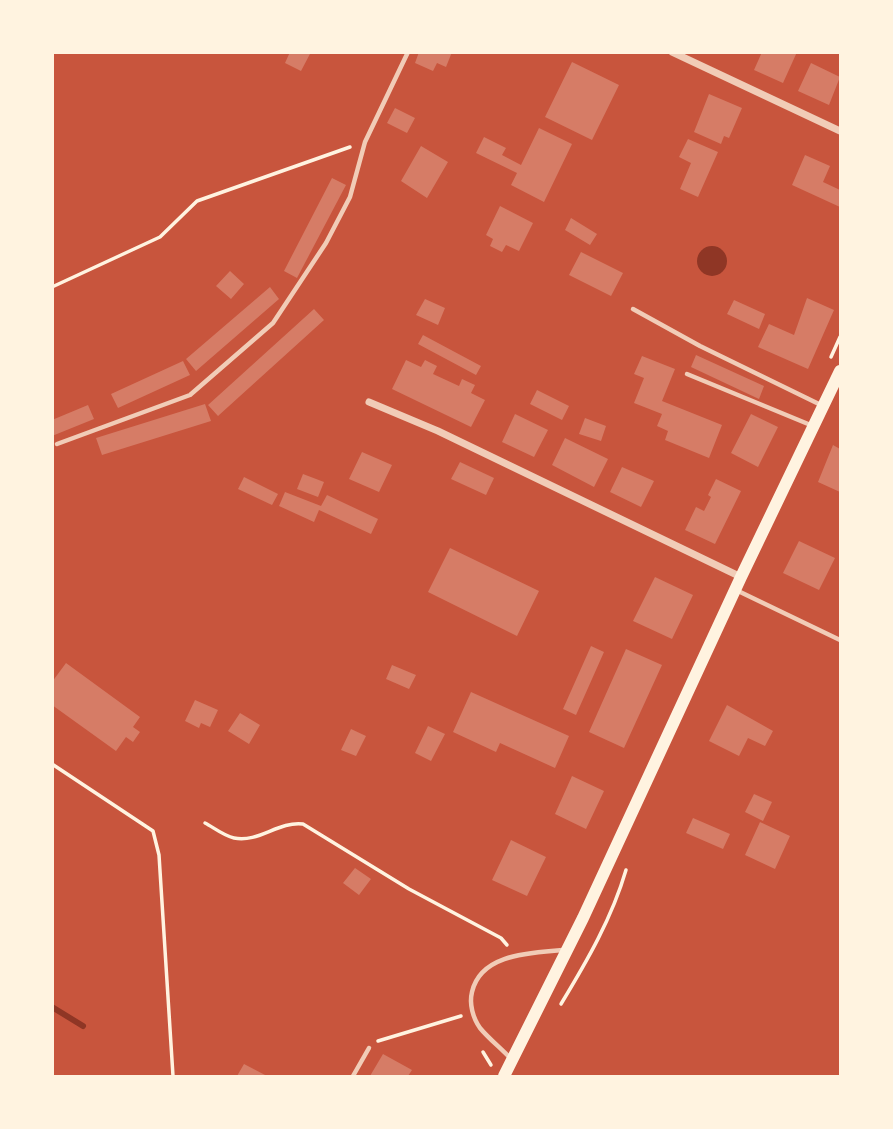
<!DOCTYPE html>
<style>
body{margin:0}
#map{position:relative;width:893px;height:1129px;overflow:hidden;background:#c8553d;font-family:Karla,sans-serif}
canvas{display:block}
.frame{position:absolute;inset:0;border:54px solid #fff3e0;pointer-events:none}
</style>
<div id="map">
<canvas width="893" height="1129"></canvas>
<div class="frame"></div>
</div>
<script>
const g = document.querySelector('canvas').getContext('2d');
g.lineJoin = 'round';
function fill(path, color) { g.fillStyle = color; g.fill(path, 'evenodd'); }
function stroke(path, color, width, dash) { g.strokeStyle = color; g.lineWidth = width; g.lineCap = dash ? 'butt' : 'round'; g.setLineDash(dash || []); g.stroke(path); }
const water = new Path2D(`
 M697 261a15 15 0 1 1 30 0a15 15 0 1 1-30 0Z`);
const stream = new Path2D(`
 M 52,1007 L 83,1026`);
const building = new Path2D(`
 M 290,52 L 311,52 L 301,71 L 285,63 Z
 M 419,52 L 452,52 L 446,67 L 437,63 L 433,71 L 415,63 Z
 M 762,52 L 797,52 L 783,83 L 754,70 Z
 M 572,62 L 619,85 L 592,140 L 545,117 Z
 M 811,63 L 840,77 L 829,105 L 798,91 Z
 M 709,94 L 742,108 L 729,138 L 724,136 L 721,144 L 694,132 Z
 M 395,108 L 415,118 L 407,133 L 387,123 Z
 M 539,128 L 572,144 L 544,202 L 511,185 L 517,173 L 476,153 L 484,137 L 506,148 L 502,155 L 521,165 Z
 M 688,139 L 718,152 L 698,197 L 680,189 L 691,163 L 679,157 Z
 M 421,146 L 448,162 L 427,198 L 401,181 Z
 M 805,155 L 830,166 L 823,182 L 840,190 L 840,207 L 792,185 Z
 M 332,178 L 346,185 L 297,278 L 284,271 Z
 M 500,206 L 533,223 L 519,251 L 506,245 L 502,252 L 490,246 L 493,239 L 486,235 Z
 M 571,218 L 597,234 L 590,245 L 565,230 Z
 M 581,252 L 623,273 L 611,296 L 569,275 Z
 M 230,271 L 244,284 L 231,299 L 216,286 Z
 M 270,287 L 279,299 L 196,371 L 186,359 Z
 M 807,298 L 834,310 L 808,369 L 758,347 L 769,324 L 794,335 Z
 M 425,299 L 445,308 L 438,325 L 416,315 Z
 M 734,300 L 765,314 L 759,329 L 727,314 Z
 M 314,309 L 324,320 L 218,416 L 208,405 Z
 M 423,335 L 481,366 L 476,375 L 418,344 Z
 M 696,355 L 764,386 L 759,399 L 691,367 Z
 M 642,356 L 675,369 L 662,401 L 722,425 L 709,458 L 665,440 L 668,431 L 657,426 L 662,414 L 634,403 L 644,378 L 634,374 Z
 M 406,360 L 421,367 L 425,360 L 437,366 L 433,374 L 459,386 L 462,379 L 475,385 L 471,393 L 485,400 L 471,427 L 392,389 Z
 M 183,361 L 190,375 L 118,408 L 111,394 Z
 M 537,390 L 569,406 L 562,420 L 530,404 Z
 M 205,404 L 211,421 L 102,455 L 96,438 Z
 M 88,405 L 94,419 L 52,436 L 52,420 Z
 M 515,414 L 548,430 L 534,457 L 502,442 Z
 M 751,414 L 778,427 L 758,467 L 731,453 Z
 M 585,418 L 606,426 L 601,441 L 579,434 Z
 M 565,438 L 608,459 L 594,487 L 552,465 Z
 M 833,445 L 840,449 L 840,492 L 818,482 Z
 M 362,452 L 392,465 L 379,492 L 349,479 Z
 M 460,462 L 494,478 L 486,495 L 451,479 Z
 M 622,467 L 654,481 L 641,507 L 610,492 Z
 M 303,474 L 324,482 L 318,497 L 297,489 Z
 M 244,477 L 278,494 L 272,505 L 238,489 Z
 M 716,479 L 741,491 L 715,544 L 685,530 L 696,507 L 704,511 L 711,497 L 708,495 Z
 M 285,492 L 321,506 L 327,495 L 378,519 L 371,534 L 319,510 L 314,522 L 279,506 Z
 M 799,541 L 835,558 L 819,590 L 783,573 Z
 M 450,548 L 539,591 L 517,636 L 428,592 Z
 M 655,577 L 693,595 L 672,639 L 633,621 Z
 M 591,646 L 604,652 L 576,715 L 563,709 Z
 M 626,649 L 662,665 L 624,748 L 589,732 Z
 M 66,663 L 140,717 L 133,727 L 140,732 L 133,742 L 126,737 L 116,751 L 52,705 L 52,682 Z
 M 392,665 L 416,675 L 409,689 L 386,679 Z
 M 471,692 L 569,736 L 555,768 L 500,743 L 496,752 L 453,732 Z
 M 195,700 L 218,710 L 210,727 L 201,723 L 199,728 L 185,721 Z
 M 727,705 L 773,731 L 765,746 L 748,738 L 739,756 L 709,741 Z
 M 240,713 L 260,725 L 249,744 L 228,731 Z
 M 428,726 L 445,734 L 431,761 L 415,753 Z
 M 351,729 L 366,736 L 356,756 L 341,750 Z
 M 572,776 L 604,791 L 586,829 L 555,814 Z
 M 754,794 L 772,802 L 763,821 L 745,812 Z
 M 693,818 L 730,834 L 723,849 L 686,833 Z
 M 760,822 L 790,836 L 775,869 L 745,855 Z
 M 511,840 L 546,857 L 527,896 L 492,880 Z
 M 355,868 L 371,879 L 359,895 L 343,883 Z
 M 383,1054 L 412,1070 L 408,1076 L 370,1076 Z
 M 244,1064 L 267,1076 L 237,1076 Z`);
const path = new Path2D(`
 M 52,287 L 160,237 L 197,201 L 350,147
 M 831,357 L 840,337
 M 52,764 L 153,831 L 159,855 L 173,1076
 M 205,823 C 213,827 224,836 234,838 C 259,843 278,821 303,824 L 409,889 L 501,938 L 507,945
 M 561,1004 C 587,961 612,918 626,870
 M 378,1041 L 461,1016
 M 483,1052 L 491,1065`);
const service = new Path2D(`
 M 633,309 L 700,346 L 823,406
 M 687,374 L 813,426
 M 57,444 L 190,395 L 273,323 L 326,243 L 350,197 L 365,142 L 408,52
 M 736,590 L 840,640
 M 511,1059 C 502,1049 489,1039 480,1028 C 473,1018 469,1004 472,992 C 481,953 532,953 564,950
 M 353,1076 L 369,1048`);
const minor = new Path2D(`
 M 672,52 L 840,131
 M 369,402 L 438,431 L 741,577`);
const secondary = new Path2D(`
 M 504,1076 L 583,918 L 741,577 L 840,371`);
fill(water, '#8f3625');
stroke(stream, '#8f3625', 6);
fill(building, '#d67c66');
stroke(path, '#fff3e0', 3.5);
stroke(service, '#f1ccb7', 4.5);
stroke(minor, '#f1ccb7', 7);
stroke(secondary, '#fff3e0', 12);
</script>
